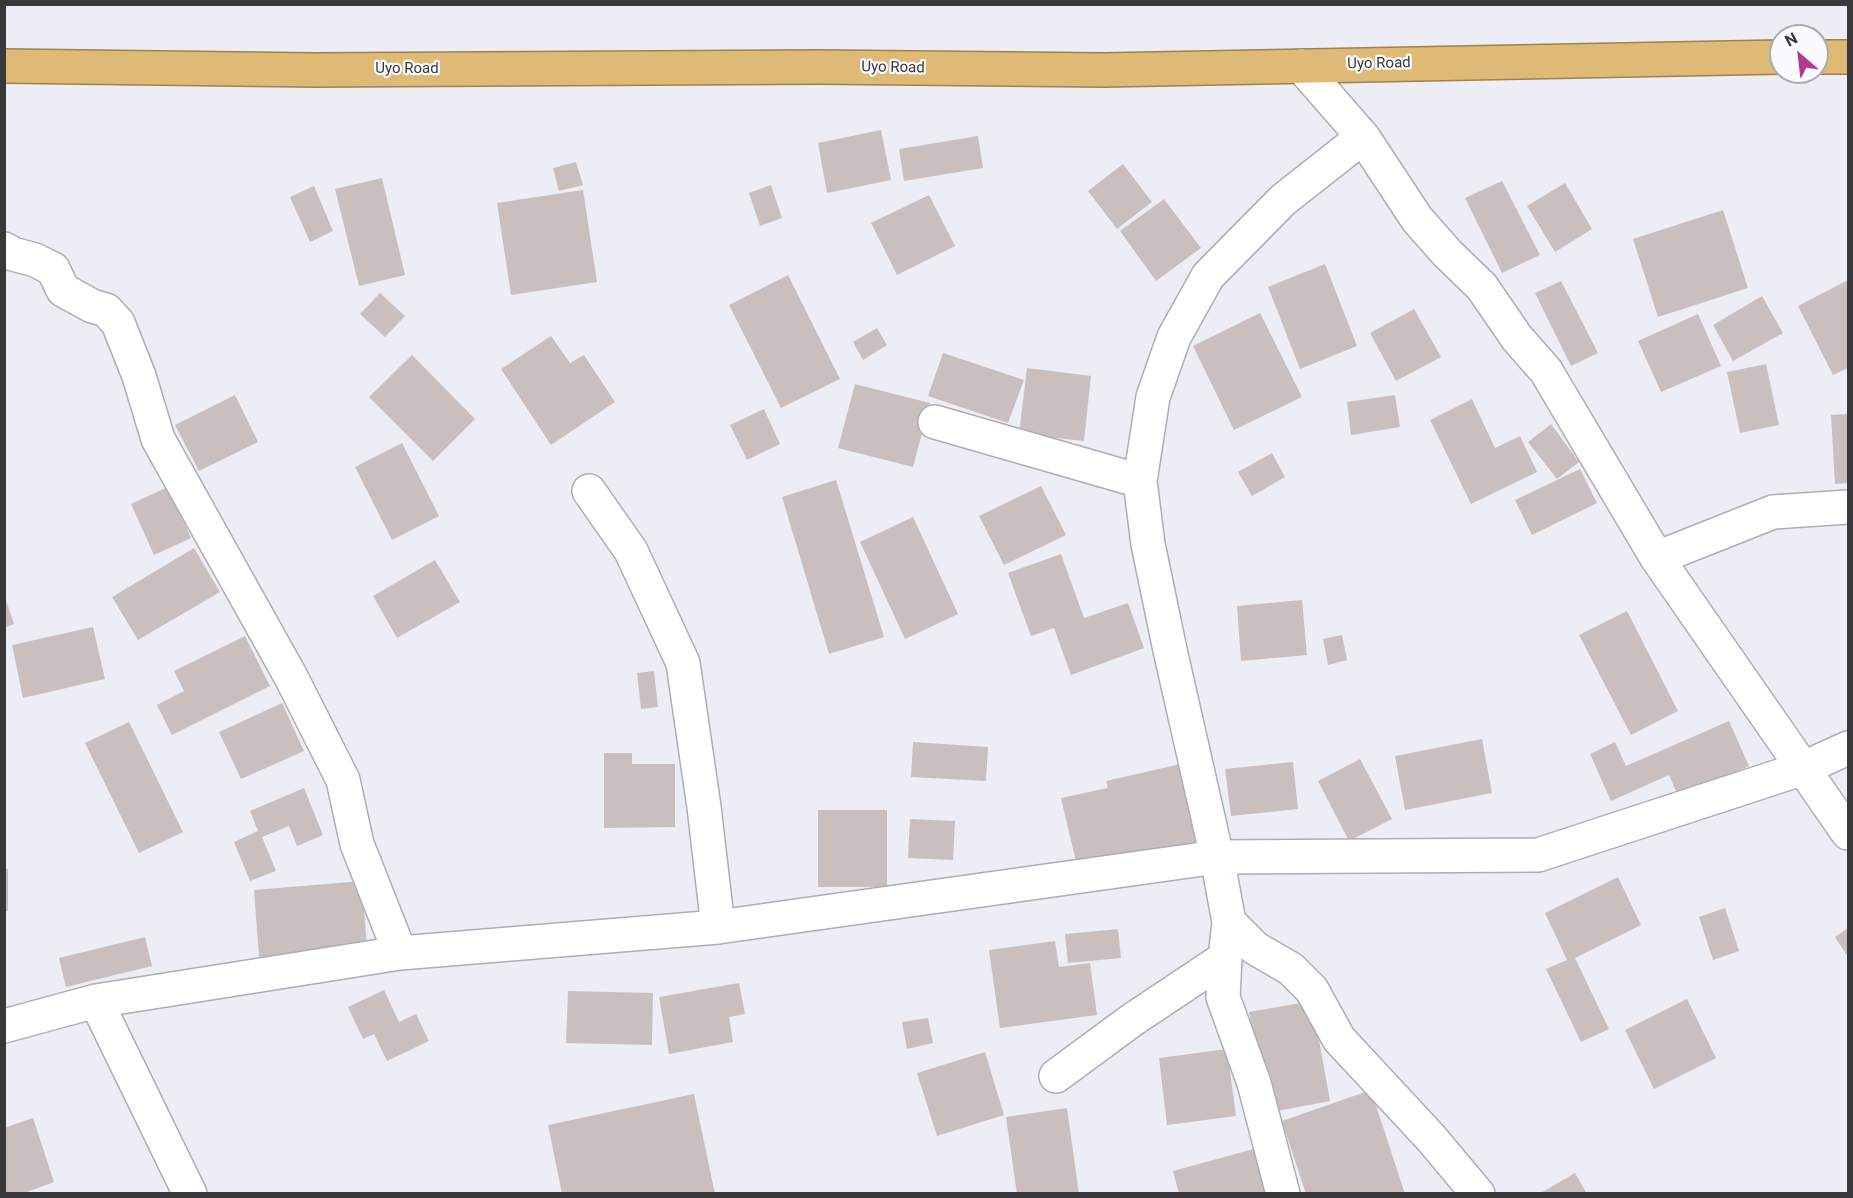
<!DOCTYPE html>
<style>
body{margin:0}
#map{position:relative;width:1853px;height:1198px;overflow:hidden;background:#ededf5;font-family:Roboto,sans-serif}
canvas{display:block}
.frame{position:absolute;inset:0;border:6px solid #38383b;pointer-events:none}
.north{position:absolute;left:1769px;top:24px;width:60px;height:60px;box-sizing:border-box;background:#fafbfe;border:2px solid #acadb0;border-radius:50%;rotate:332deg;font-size:16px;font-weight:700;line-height:24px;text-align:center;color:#38383b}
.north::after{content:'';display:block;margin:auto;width:21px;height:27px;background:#b23a90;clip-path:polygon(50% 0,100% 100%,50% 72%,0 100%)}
</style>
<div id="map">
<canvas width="1853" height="1198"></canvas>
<div class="frame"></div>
<div class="north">N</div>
</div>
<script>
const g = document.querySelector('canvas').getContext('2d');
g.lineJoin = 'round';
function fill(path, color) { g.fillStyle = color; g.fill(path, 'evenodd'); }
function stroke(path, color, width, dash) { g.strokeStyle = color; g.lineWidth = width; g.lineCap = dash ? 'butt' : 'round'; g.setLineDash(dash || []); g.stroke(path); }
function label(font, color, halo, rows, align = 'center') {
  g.font = font + ' Roboto,sans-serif'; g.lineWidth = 4.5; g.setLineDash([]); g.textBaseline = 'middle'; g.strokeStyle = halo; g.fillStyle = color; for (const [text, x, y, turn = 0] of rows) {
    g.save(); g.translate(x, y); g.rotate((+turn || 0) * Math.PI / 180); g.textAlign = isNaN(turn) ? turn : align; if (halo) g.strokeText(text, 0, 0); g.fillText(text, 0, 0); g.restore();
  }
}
const building = new Path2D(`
 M 881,130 L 891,180 L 827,193 L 818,143 Z
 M 978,136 L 983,168 L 904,181 L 899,149 Z
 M 576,162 L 583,185 L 559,191 L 553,168 Z
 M 1123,164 L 1152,202 L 1117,229 L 1088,191 Z
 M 382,178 L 405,275 L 359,286 L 335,189 Z
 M 1502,181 L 1540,255 L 1502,273 L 1465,198 Z
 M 1565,183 L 1592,229 L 1555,252 L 1527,206 Z
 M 771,185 L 782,218 L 760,226 L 749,193 Z
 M 314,186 L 333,231 L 310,242 L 290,197 Z
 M 583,190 L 597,282 L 511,295 L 497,203 Z
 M 929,195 L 955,246 L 897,275 L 871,223 Z
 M 1164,199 L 1201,248 L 1156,281 L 1120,231 Z
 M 1723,210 L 1748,288 L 1658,317 L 1633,239 Z
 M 1325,264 L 1357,346 L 1300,369 L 1268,287 Z
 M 788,275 L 840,379 L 781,408 L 729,305 Z
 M 1848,280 L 1848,368 L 1833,375 L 1798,306 Z
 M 1561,281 L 1598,353 L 1571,366 L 1535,293 Z
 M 380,293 L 405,316 L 385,337 L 360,314 Z
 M 1762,296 L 1783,333 L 1733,361 L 1713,325 Z
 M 1414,309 L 1441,357 L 1396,381 L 1370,333 Z
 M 1260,313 L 1302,397 L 1234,430 L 1193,346 Z
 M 1698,314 L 1721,366 L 1661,392 L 1638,341 Z
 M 877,328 L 887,345 L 863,360 L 853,342 Z
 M 551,336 L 570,363 L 584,355 L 615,402 L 551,445 L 501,369 Z
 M 943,353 L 1024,380 L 1008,423 L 928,396 Z
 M 412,355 L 475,419 L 433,461 L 369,397 Z
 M 1766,364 L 1779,425 L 1740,433 L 1727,372 Z
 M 1027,368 L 1091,376 L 1084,441 L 1019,434 Z
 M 855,384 L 930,403 L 913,467 L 838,448 Z
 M 235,395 L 258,442 L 199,471 L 175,425 Z
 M 1395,395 L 1400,427 L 1351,435 L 1347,402 Z
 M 1472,399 L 1495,448 L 1520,436 L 1537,472 L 1471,504 L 1430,420 Z
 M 764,409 L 780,444 L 747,460 L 730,425 Z
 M 1848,414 L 1848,483 L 1835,484 L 1831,415 Z
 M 1551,424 L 1579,462 L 1557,479 L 1528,442 Z
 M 402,443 L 439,516 L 392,540 L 355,467 Z
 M 1272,453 L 1285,477 L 1252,496 L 1238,472 Z
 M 1580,469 L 1597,503 L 1532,535 L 1515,500 Z
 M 836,480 L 884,637 L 829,654 L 782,497 Z
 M 1041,486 L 1066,535 L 1004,565 L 979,516 Z
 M 168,487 L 191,538 L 154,555 L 131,504 Z
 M 913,517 L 958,614 L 905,639 L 860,542 Z
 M 194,548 L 220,592 L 138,640 L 112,597 Z
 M 1061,554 L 1084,618 L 1128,603 L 1144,648 L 1071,675 L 1054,628 L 1031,636 L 1008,573 Z
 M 435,560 L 460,602 L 397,638 L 373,596 Z
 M 4,594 L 14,624 L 4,628 Z
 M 1302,600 L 1307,655 L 1241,661 L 1237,606 Z
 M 1627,611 L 1678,711 L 1631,735 L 1579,635 Z
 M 93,627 L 105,679 L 23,698 L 12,645 Z
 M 1342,635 L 1347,660 L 1328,665 L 1323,639 Z
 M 245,636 L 270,686 L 172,735 L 157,705 L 184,691 L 174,671 Z
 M 654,671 L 658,707 L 641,709 L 637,673 Z
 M 282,703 L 304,751 L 241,779 L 219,732 Z
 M 1729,721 L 1749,766 L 1679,798 L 1669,775 L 1611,801 L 1590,754 L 1615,742 L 1626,766 Z
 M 129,722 L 183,832 L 139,853 L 85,743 Z
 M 1482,739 L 1492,793 L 1405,810 L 1395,756 Z
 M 913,742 L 988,747 L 986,781 L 911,777 Z
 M 604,753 L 632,753 L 632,764 L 675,764 L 675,827 L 604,828 Z
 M 1360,759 L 1392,819 L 1349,841 L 1318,781 Z
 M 1293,762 L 1298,809 L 1231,816 L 1225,769 Z
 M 1185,763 L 1204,846 L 1077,866 L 1061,798 L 1108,788 L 1106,781 Z
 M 304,788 L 323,835 L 297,846 L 289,826 L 262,837 L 276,871 L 250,881 L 234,842 L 258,831 L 250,811 Z
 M 818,810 L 887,810 L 887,887 L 818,887 Z
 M 910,819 L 955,821 L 953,860 L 908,858 Z
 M 5,869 L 8,869 L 8,911 L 5,911 Z
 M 1618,877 L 1641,925 L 1575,958 L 1609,1029 L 1581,1042 L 1546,969 L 1567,960 L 1545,913 Z
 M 362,881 L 367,948 L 259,957 L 254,890 Z
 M 1725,908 L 1739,951 L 1713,960 L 1699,917 Z
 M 1848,928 L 1848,957 L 1835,937 Z
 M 1118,929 L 1121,958 L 1068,963 L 1065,934 Z
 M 145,937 L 152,966 L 66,987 L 59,958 Z
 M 1055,941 L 1059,967 L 1090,963 L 1097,1015 L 1000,1028 L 989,950 Z
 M 739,983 L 745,1014 L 729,1017 L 733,1042 L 669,1054 L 659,997 Z
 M 384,990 L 399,1022 L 416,1014 L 429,1041 L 387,1061 L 374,1034 L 363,1039 L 348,1007 Z
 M 568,991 L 653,993 L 652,1045 L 566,1043 Z
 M 1687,999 L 1716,1058 L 1654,1089 L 1625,1030 Z
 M 1312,1001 L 1330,1101 L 1267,1113 L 1249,1012 Z
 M 928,1018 L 933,1043 L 907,1049 L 902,1022 Z
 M 1227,1049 L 1236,1116 L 1167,1125 L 1159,1058 Z
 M 985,1052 L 1004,1115 L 937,1136 L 917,1073 Z
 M 1371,1090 L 1405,1194 L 1306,1194 L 1282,1121 Z
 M 694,1094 L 715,1194 L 562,1194 L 548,1125 Z
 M 1067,1108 L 1079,1194 L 1017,1194 L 1006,1117 Z
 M 33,1118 L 54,1182 L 21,1194 L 4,1194 L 4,1128 Z
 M 1261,1147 L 1274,1194 L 1179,1194 L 1173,1171 Z
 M 1575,1173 L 1587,1194 L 1539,1194 Z`);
const minor = new Path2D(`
 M 1301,66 L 1363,137 L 1417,219 L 1447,253 L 1482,287 L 1517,338 L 1546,371 L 1657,558 L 1848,833
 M 4,249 L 13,254 L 35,260 L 53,269 L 63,290 L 92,306 L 106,310 L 118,323 L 139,376 L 158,439 L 291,677 L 343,780 L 357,844 L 400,953
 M 935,422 L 1140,481
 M 589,491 L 631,551 L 683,663 L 704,807 L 718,927
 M 1657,558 L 1773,512 L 1848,507
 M 1229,922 L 1255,948 L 1291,969 L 1312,990 L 1339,1039 L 1431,1138 L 1478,1194
 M 96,1001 L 190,1194
 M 4,1026 L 96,1001 L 400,953 L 718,927 L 1217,857 L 1538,855 L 1804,768 L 1848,748
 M 1056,1076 L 1132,1020 L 1225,958
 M 1283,1194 L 1254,1083 L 1223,997 L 1225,958 L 1229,922 L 1217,857 L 1170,650 L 1148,544 L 1140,481 L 1153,397 L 1174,337 L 1208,276 L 1283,200 L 1363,137`);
const trunk = new Path2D(`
 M 1817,57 L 1848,57
 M 4,66 L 315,70 L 819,67 L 1104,70 L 1781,57`);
const streetNames = [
 ["Uyo Road",1379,64,-1],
 ["Uyo Road",893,68,1],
 ["Uyo Road",407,69]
];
fill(building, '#cabfbf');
stroke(minor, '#adadb5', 36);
stroke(trunk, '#9f814b', 36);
stroke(minor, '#fff', 33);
stroke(trunk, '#dfba76', 33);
label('15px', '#38383b', '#fafbfe', streetNames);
</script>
